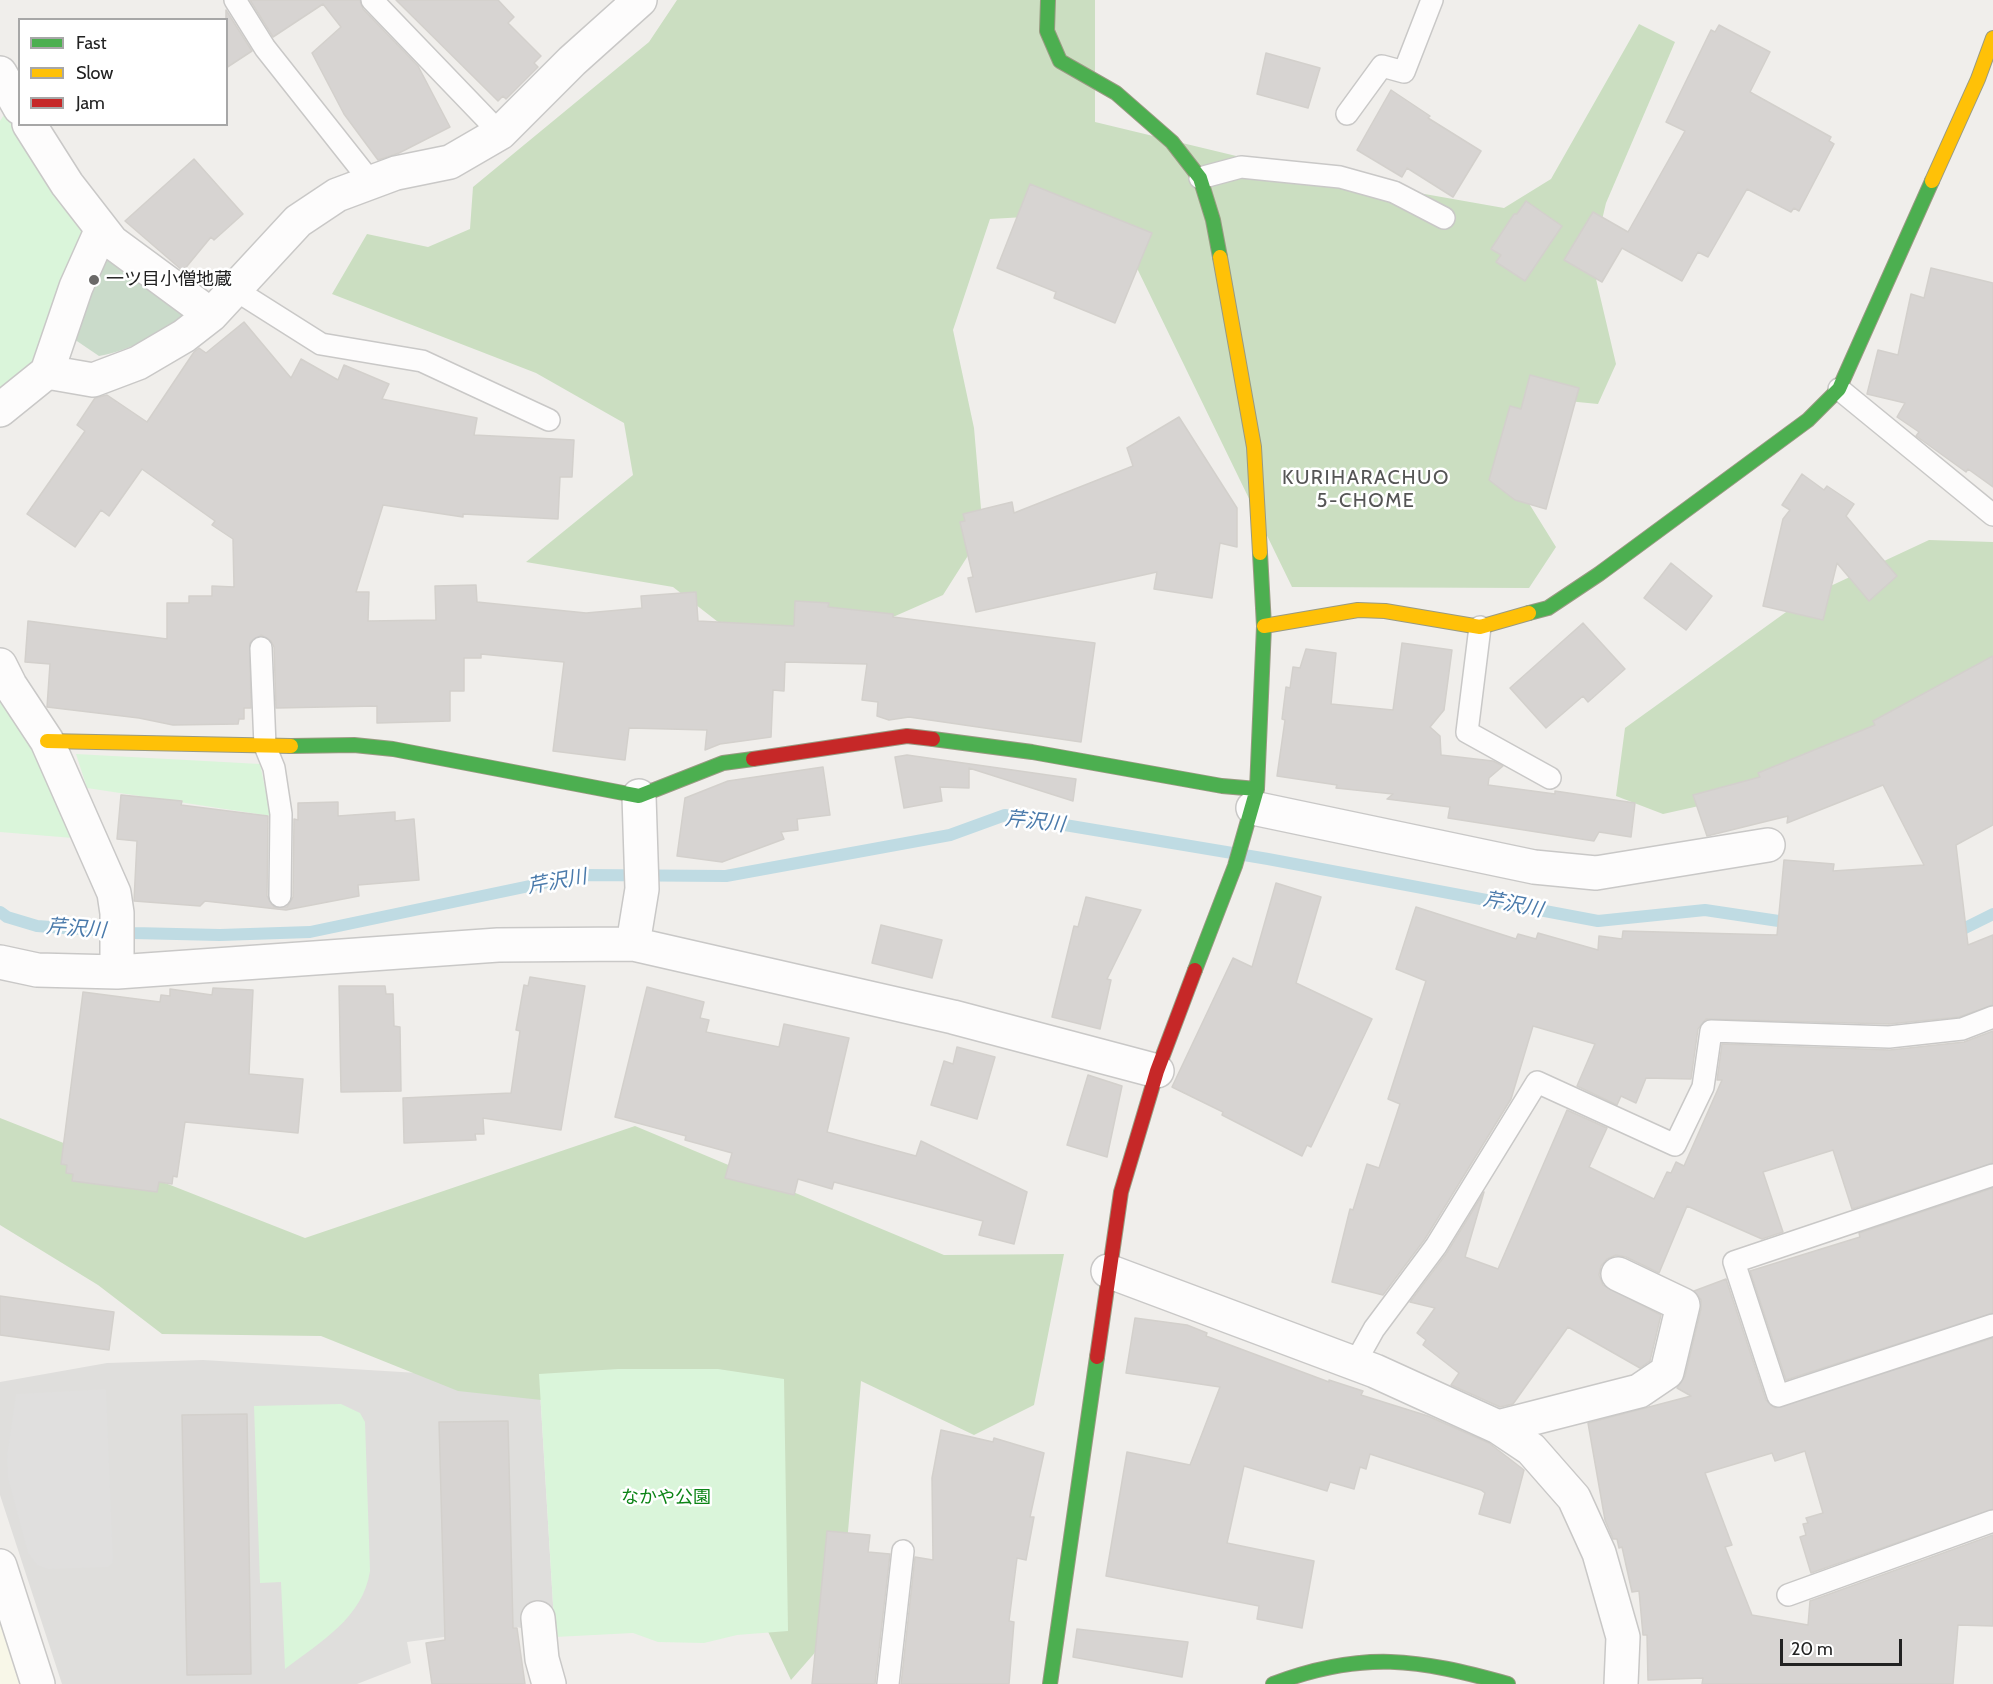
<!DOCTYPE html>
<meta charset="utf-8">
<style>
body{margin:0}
#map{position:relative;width:1993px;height:1684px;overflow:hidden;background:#f0eeeb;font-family:Cabin,sans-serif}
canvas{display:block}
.legend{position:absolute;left:18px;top:18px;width:210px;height:108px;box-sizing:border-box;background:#fff;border:2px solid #a7a7a7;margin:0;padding:8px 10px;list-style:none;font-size:18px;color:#222}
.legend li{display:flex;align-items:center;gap:12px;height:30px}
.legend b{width:30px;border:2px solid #a7a7a7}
.scale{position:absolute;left:1780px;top:1639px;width:122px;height:27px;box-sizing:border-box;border:3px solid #222;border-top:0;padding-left:8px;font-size:18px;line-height:21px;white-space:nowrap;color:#222;-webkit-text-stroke:4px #fff;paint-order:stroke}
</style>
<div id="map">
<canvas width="1993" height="1684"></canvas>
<ul class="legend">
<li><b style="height:8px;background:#4caf50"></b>Fast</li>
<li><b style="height:8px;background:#ffc107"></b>Slow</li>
<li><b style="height:8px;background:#c62828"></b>Jam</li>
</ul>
<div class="scale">20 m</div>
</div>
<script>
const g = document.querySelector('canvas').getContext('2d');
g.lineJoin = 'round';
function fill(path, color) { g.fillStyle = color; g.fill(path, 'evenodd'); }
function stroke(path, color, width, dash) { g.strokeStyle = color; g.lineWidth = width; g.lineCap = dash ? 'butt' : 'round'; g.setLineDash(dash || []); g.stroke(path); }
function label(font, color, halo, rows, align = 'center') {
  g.font = font + ' Cabin,"Noto Sans JP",sans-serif'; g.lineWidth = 5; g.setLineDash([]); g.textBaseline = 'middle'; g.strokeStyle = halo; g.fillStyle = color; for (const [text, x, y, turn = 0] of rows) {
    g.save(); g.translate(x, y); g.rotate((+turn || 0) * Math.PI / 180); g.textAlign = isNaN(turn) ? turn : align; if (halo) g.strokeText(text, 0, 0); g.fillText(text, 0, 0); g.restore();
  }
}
const residential = new Path2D(`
 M 203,1360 L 418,1373 L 539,1374 L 555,1637 L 517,1627 L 407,1642 L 411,1663 L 357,1684 L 62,1684 L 0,1495 L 0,1382 L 107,1363 Z`);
const education = new Path2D(`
 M 0,1619 L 19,1684 L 0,1684 Z`);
const forest = new Path2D(`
 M 677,0 L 1095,0 L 1095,122 L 1311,174 L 1504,208 L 1551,179 L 1639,24 L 1675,42 L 1606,203 L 1592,262 L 1616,364 L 1598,404 L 1537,398 L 1502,460 L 1556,547 L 1529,588 L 1292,587 L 1133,260 L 1060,215 L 990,219 L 953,330 L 974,428 L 983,532 L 943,595 L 843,639 L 740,639 L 673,587 L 526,562 L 633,475 L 624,423 L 536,373 L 332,294 L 367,234 L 428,247 L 470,229 L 473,187 L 649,42 Z
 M 1929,540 L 1993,542 L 1993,705 L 1838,775 L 1663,814 L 1616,796 L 1625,728 L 1807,597 Z
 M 0,1118 L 305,1238 L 635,1126 L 944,1255 L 1064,1254 L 1034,1405 L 974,1435 L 861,1381 L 840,1624 L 791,1680 L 743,1579 L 690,1416 L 458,1391 L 321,1336 L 162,1334 L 98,1285 L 0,1225 Z`);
const cemetery = new Path2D(`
 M 104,251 L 187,314 C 159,333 133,350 99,356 L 68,335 Z`);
const park = new Path2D(`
 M 9,107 L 81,220 L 81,251 L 53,327 L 0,422 L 0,121 Z
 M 0,668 L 73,838 L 0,832 Z
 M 76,754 L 260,764 L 271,816 L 87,788 Z
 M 618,1369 L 718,1369 L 784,1379 L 788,1631 L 737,1635 L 704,1643 L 658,1642 L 633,1633 L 555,1637 L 539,1374 Z
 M 341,1404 L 360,1413 L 365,1422 L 370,1571 C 363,1618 320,1642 285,1669 L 281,1582 L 260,1583 L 254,1406 Z`);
const parking = new Path2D(`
 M 106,1389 L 113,1562 L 108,1567 L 48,1569 L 37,1565 L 28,1553 L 8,1478 L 7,1456 L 16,1394 Z`);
const stream = new Path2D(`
 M 0,912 L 7,917 L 37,926 L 133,933 L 220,935 L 310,932 L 582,875 L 726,876 L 950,835 L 1005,815 L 1268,859 L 1598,921 L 1705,910 L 1792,923
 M 1951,935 L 1993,914`);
const building = new Path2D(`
 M 250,0 L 360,0 L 363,9 L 418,66 L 450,127 L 399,153 L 378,160 L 344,114 L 312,53 L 341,27 L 323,4 L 273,37 Z
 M 396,0 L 498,0 L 514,17 L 508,23 L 541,56 L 534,63 L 538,67 L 506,99 L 503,96 L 498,101 Z
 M 226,10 L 252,51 L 226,68 Z
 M 1719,25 L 1770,52 L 1750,92 L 1831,137 L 1829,141 L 1834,144 L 1799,211 L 1794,208 L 1791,212 L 1747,189 L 1708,257 L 1698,252 L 1682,281 L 1622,248 L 1602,282 L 1564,260 L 1593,212 L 1628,232 L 1685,131 L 1666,122 L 1711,30 L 1715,32 Z
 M 1266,53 L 1320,68 L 1308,108 L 1257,94 Z
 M 1391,90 L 1430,116 L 1428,118 L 1481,151 L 1453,197 L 1407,168 L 1402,177 L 1357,150 Z
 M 194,159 L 243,214 L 214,240 L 211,237 L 183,271 L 125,221 Z
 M 1030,184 L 1152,233 L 1115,323 L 1054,298 L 1056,292 L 997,268 Z
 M 1526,201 L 1562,226 L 1525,281 L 1496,262 L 1501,255 L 1491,249 L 1514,214 L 1517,214 Z
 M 1931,268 L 1993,283 L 1993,487 L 1968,469 L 1966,472 L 1916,436 L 1919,432 L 1897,417 L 1905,403 L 1867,394 L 1878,350 L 1898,355 L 1911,294 L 1924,298 Z
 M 244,322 L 291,378 L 301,359 L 338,380 L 344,365 L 389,384 L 382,399 L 477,418 L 474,435 L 574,440 L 572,477 L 560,477 L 558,519 L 463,514 L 463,517 L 383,505 L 356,592 L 369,592 L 368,621 L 436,620 L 435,586 L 476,585 L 477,602 L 586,613 L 642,608 L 641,596 L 696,592 L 698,621 L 794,626 L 795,601 L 829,603 L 828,607 L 893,614 L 893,617 L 1095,643 L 1081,742 L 909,717 L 889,720 L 877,716 L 878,702 L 862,700 L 867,664 L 785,662 L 784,691 L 773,690 L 771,737 L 720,744 L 705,750 L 707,730 L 629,728 L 625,760 L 553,751 L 564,662 L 481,654 L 481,658 L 464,658 L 464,691 L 450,691 L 450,721 L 377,723 L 377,706 L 276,708 L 274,647 L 271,641 L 261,635 L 250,643 L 251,708 L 244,708 L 244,719 L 239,719 L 238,724 L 173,725 L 139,718 L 47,707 L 50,664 L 25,662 L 28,621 L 167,639 L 167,603 L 189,603 L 189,596 L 212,596 L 212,586 L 234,587 L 233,539 L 212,525 L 215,521 L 142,469 L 109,516 L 101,510 L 75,547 L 27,514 L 85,431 L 77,425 L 95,398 L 107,395 L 147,422 L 194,352 L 199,348 L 206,353 Z
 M 1530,375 L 1579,388 L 1546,509 L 1515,500 L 1489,480 L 1510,406 L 1521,409 Z
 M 1179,417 L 1237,508 L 1237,547 L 1220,543 L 1212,598 L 1154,589 L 1157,572 L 976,612 L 968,578 L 973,577 L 960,522 L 965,521 L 963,514 L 1012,502 L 1014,513 L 1133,466 L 1127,448 Z
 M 1802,474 L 1824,490 L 1827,486 L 1854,504 L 1846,516 L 1897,576 L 1869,601 L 1837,563 L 1823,620 L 1763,606 L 1783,519 L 1790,510 L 1782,505 Z
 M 1671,563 L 1712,596 L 1686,630 L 1644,598 Z
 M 1583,623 L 1625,669 L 1588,702 L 1583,696 L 1546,728 L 1510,688 Z
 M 1402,643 L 1452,650 L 1444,710 L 1430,727 L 1440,736 L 1441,755 L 1493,761 L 1503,766 L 1489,778 L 1488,785 L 1555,794 L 1555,791 L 1635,803 L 1631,837 L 1599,832 L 1594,841 L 1448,818 L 1450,807 L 1387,799 L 1393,794 L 1336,788 L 1337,785 L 1277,776 L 1285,720 L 1282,719 L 1286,687 L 1290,688 L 1293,667 L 1300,668 L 1306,649 L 1336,653 L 1331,704 L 1393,710 Z
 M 1993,656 L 1993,825 L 1956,845 L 1968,945 L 1993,935 L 1993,1005 L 1959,1017 L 1889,1024 L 1706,1019 L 1698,1029 L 1691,1079 L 1646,1078 L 1636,1103 L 1621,1096 L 1617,1105 L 1577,1086 L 1595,1044 L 1533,1026 L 1511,1099 L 1425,1239 L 1383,1295 L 1332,1282 L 1350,1209 L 1353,1210 L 1367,1164 L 1379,1168 L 1400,1104 L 1388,1099 L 1426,981 L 1396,969 L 1416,907 L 1516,939 L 1518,934 L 1536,939 L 1538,933 L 1598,950 L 1599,936 L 1622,939 L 1623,931 L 1777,935 L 1784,860 L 1834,864 L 1833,871 L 1924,865 L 1883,785 L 1787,823 L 1788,816 L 1707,836 L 1693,795 L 1760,777 L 1758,773 L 1875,725 L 1873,721 Z
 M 907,755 L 1076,779 L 1073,801 L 969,768 L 969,788 L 940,787 L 942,801 L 904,808 L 895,757 Z
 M 823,767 L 830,815 L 797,819 L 798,830 L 781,832 L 784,839 L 722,862 L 677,856 L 685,798 L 728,781 Z
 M 121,795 L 182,801 L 181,805 L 268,816 L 267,896 L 274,907 L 287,907 L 293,897 L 294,819 L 298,820 L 298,803 L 338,802 L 338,816 L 395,812 L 395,821 L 414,819 L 419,880 L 358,885 L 359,896 L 286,910 L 205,901 L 200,906 L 134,901 L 137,841 L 117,839 Z
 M 1276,883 L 1321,897 L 1296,983 L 1372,1019 L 1311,1147 L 1307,1145 L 1302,1156 L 1222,1115 L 1223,1112 L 1172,1087 L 1233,958 L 1252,967 Z
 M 1086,897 L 1141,910 L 1107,979 L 1111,980 L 1100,1029 L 1052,1017 L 1074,926 L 1078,927 Z
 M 881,925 L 942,940 L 932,978 L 872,963 Z
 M 530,977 L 585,986 L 561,1130 L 483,1118 L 484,1134 L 475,1134 L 476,1140 L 404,1143 L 403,1098 L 511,1093 L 520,1031 L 516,1030 L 524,985 L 528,986 Z
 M 339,986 L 385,986 L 386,994 L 393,994 L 394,1026 L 400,1027 L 401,1091 L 341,1092 Z
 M 647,987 L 704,1002 L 700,1018 L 709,1020 L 706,1032 L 779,1047 L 784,1024 L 849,1038 L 827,1132 L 916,1156 L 921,1141 L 1027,1192 L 1014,1244 L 979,1235 L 983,1221 L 834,1182 L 832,1189 L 798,1179 L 794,1195 L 725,1178 L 732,1153 L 685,1140 L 686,1136 L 615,1117 Z
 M 213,988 L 253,990 L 249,1074 L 303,1079 L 298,1133 L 185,1122 L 177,1177 L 173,1176 L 172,1184 L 159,1182 L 157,1192 L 72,1181 L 73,1174 L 66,1173 L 67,1165 L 61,1164 L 83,992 L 160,1002 L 161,995 L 170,996 L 170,989 L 212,995 Z
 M 1993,1031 L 1993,1163 L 1852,1209 L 1833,1150 L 1763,1172 L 1783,1232 L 1762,1239 L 1687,1206 L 1659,1273 L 1626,1257 L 1616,1255 L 1607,1259 L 1601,1266 L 1599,1275 L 1603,1285 L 1661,1315 L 1650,1361 L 1640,1368 L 1568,1327 L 1513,1404 L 1500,1407 L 1451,1385 L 1459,1373 L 1423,1345 L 1426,1340 L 1417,1333 L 1435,1308 L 1410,1302 L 1446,1254 L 1484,1192 L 1465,1257 L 1498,1269 L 1567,1110 L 1607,1128 L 1589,1167 L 1654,1199 L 1667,1172 L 1671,1173 L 1676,1162 L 1684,1166 L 1722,1080 L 1717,1080 L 1722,1044 L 1890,1050 L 1964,1042 Z
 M 957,1047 L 995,1057 L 977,1119 L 931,1105 L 944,1061 L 953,1064 Z
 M 1088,1075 L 1122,1086 L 1107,1157 L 1067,1145 Z
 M 1993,1188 L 1993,1313 L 1786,1380 L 1750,1271 L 1860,1237 L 1859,1233 Z
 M 1726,1279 L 1766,1400 L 1775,1408 L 1993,1338 L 1993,1509 L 1811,1573 L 1800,1537 L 1806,1535 L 1803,1524 L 1808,1523 L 1806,1518 L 1823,1513 L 1805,1451 L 1775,1461 L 1772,1453 L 1705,1473 L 1732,1545 L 1725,1547 L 1752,1615 L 1808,1625 L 1810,1601 L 1993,1535 L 1993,1626 L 1958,1625 L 1953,1684 L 1702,1684 L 1703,1678 L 1648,1680 L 1647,1635 L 1643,1635 L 1639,1591 L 1632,1592 L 1622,1547 L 1619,1548 L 1617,1539 L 1613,1539 L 1605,1520 L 1588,1423 L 1691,1396 L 1677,1388 L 1685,1376 L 1701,1309 L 1701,1300 L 1694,1291 Z
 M 0,1296 L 114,1312 L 109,1350 L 0,1335 Z
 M 1135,1318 L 1187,1325 L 1207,1333 L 1206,1336 L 1329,1382 L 1329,1380 L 1363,1391 L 1361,1395 L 1428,1416 L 1489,1443 L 1524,1470 L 1510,1523 L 1479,1514 L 1485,1493 L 1481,1490 L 1370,1454 L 1366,1469 L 1360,1467 L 1354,1489 L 1330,1482 L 1327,1491 L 1244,1466 L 1227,1543 L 1314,1561 L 1302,1628 L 1257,1619 L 1259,1606 L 1106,1576 L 1127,1452 L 1190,1465 L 1220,1387 L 1126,1373 Z
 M 247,1414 L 251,1674 L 187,1675 L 182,1415 Z
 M 508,1421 L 513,1628 L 517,1628 L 525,1684 L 432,1684 L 426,1643 L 445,1640 L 439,1422 Z
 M 941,1430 L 993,1442 L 994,1438 L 1044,1453 L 1030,1517 L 1034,1517 L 1026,1560 L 1017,1558 L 1009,1621 L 1014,1622 L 1009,1684 L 901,1684 L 915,1557 L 933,1560 L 932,1478 Z
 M 827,1531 L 870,1535 L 868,1552 L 890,1554 L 875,1684 L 812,1684 Z
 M 1077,1629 L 1188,1642 L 1182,1677 L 1073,1657 Z`);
const lane = new Path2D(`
 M 235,0 L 265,48 L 371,182
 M 372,0 L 500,133
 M 1347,114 L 1382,66 L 1404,72 L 1432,0
 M 1200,178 L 1241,167 L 1340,177 L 1394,192 L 1444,218
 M 234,289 L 321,344 L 422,361 L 549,420
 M 1839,389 L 1993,515
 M 1480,627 L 1467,732 L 1550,778
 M 261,648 L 265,746 L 274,768 L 281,814 L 280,896
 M 1993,1175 L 1734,1262 L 1778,1396 L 1993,1325
 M 1355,1363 L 1374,1329 L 1436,1246 L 1537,1082 L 1675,1145 L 1703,1087 L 1711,1031 L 1889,1037 L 1962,1029 L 1993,1017
 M 1788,1595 L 1993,1521
 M 888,1684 L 903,1551`);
const street = new Path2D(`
 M 0,73 L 20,108
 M 29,124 L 67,184 L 112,242 L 211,315
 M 47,372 L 93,380 L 138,363 L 184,336 L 211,315 L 298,221 L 337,195 L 396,173 L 450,162 L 500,133 L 572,61 L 640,0
 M 47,372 L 76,287 L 101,231
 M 0,410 L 47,372
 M 0,665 L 10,685 L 47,741 L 114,893 L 117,913 L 117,972
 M 1253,808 L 1534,867 L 1596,873 L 1768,845
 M 633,944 L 642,889 L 639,796
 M 0,962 L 37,970 L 117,972 L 498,945 L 633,944 L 953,1017 L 1157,1071
 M 1108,1271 L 1375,1371 L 1498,1427 L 1531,1449 L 1574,1498 L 1599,1553 L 1623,1637 L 1621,1684
 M 1498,1427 L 1639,1391 L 1667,1372 L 1683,1305 L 1618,1274
 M 0,1566 L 38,1684
 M 538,1618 L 542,1659 L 549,1684`);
const fast = new Path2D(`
 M 1048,0 L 1047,31 L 1060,61 L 1116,93 L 1172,142 L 1200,178 L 1213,220 L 1220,257
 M 1529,613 L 1548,608 L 1599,574 L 1808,420 L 1839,389 L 1932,181
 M 933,739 L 1032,752 L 1222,786 L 1257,789
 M 291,746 L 354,745 L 393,749 L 639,796 L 723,763 L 753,759
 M 1195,970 L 1235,866 L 1257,789 L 1264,626 L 1260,553
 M 1050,1684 L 1097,1357
 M 1273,1684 C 1363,1650 1418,1659 1508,1684`);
const slow = new Path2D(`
 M 1932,181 L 1978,79 L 1993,38
 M 1220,257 L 1254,447 L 1260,553
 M 1264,626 L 1358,610 L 1385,611 L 1480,627 L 1529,613
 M 47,741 L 291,746`);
const jam = new Path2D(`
 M 753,759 L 907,736 L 933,739
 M 1097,1357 L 1121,1192 L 1157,1071 L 1195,970`);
const markers = [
 [94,280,6,"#6a6968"]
];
const poiNames = [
 ["一ツ目小僧地蔵",106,280]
];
const parkNames = [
 ["なかや公園",666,1498]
];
const neighbourhoodNames = [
 ["KURIHARACHUO",1366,478],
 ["5-CHOME",1366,501]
];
const waterNames = [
 ["芹沢川",1035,822,6],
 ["芹沢川",557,882,-10],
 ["芹沢川",1513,905,11],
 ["芹沢川",76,929,4]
];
fill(residential, '#dfdedc');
fill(education, '#f8f7e8');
fill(forest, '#cbdec1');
fill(cemetery, '#cadbca');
fill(park, '#daf5da');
fill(parking, '#e0dfde');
stroke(stream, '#bfdbe3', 12);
fill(building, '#d7d4d2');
stroke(building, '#d3d0cc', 1.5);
stroke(lane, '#c9c8c7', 24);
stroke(street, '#c9c8c7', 36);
stroke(fast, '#999a82', 16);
stroke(slow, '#999a82', 16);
stroke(jam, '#999a82', 16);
stroke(lane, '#fdfcfc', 21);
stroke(street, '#fdfcfc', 33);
stroke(fast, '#4caf50', 14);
stroke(slow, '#ffc107', 14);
stroke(jam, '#c62828', 14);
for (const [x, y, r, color] of markers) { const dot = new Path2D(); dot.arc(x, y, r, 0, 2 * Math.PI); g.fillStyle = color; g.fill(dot); stroke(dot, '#fff', 2); }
label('18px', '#222', '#fff', poiNames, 'left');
label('18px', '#0c8416', '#fff', parkNames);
g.letterSpacing = '1.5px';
label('20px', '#555', '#fff', neighbourhoodNames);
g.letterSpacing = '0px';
label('italic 20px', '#4a7aab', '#fff', waterNames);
</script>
